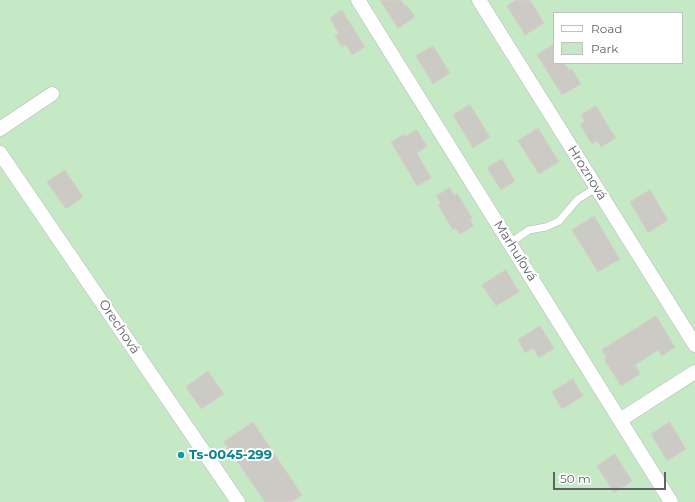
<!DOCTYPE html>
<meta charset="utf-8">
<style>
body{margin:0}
#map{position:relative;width:695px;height:502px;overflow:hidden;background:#f1efe8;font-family:Montserrat,sans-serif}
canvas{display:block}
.legend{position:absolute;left:553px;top:12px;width:130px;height:52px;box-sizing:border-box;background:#fff;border:1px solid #bfc1c3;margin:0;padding:5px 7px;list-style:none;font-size:12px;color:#5f6368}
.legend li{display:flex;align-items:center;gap:8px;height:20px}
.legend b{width:20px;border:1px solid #bfc1c3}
.scale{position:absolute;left:553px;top:472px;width:113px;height:18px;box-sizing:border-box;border:2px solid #5f6368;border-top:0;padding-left:5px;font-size:12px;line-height:14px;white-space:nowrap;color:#5f6368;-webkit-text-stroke:3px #fff;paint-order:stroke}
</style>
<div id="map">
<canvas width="695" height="502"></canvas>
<ul class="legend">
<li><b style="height:5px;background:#fff"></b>Road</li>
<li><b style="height:11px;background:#c5e8c5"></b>Park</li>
</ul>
<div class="scale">50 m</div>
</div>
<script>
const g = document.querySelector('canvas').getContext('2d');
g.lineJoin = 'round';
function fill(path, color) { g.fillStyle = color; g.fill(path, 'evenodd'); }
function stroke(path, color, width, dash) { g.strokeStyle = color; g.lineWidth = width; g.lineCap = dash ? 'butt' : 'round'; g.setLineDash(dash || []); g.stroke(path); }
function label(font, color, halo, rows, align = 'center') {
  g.font = font + ' Montserrat,sans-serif'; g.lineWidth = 4; g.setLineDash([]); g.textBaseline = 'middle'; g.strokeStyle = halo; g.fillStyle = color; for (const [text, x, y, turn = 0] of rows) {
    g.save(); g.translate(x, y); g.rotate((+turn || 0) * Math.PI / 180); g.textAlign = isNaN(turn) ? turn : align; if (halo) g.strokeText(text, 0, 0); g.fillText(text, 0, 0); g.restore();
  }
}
const green = new Path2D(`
 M 0,0 L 695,0 L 695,502 L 0,502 ZM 554,13 L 682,13 L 682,63 L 554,63 Z`);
const building = new Path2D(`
 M 380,0 L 401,0 L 405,6 L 407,5 L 415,17 L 398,28 Z
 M 516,0 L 530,0 L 544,23 L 525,35 L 507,6 Z
 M 342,10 L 365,47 L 352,55 L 346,44 L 342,47 L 335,36 L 339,34 L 330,18 Z
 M 554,44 L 554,63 L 564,63 L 570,71 L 572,69 L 581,84 L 562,95 L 537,55 Z
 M 433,46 L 450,73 L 433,84 L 416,56 Z
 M 470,105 L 490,137 L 473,148 L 453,115 Z
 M 596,106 L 616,138 L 601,147 L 597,141 L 592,144 L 580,125 L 585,121 L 581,115 Z
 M 538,128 L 559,162 L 539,174 L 518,141 Z
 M 417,130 L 427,146 L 417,153 L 431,178 L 417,186 L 391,142 L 404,134 L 405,136 Z
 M 502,159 L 515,181 L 501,190 L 487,168 Z
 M 65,170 L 83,197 L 66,209 L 47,182 Z
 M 450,188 L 454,195 L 457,193 L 472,218 L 470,219 L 474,226 L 460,234 L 456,228 L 453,230 L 438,205 L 441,203 L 436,196 Z
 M 650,190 L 668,220 L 648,233 L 630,202 Z
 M 594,216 L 620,259 L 598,272 L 572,230 Z
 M 506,270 L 519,292 L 496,306 L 482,285 Z
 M 656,316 L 675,347 L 662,356 L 658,350 L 635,365 L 640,374 L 621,386 L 604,359 L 607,358 L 602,350 Z
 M 540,326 L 554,348 L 539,358 L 533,348 L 525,353 L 518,340 Z
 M 208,371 L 224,394 L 201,409 L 186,387 Z
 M 573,379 L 583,396 L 562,409 L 552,392 Z
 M 253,422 L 302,495 L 292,502 L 265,502 L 224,442 Z
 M 670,422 L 686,449 L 667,461 L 651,434 Z
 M 615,454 L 632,481 L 614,493 L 597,466 Z`);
const lane = new Path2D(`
 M 510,243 L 529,230 L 546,227 L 559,221 L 578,199 L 596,188`);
const street = new Path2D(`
 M 358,0 L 671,502
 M 479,0 L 695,345
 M 0,129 L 52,94
 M 0,153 L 238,502
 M 620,420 L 695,372`);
const markers = [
 [181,455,4,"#0f9aa8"]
];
const streetNames = [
 ["Hroznová",587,173,58],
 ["Marhuľová",515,251,58],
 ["Orechová",119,327,56]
];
const cultureNames = [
 ["Ts-0045-299",189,455]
];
fill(green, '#c5e8c5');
fill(building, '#cccac5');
stroke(building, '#d6d1c6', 1);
stroke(lane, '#b5b8bc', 8);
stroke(street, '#b5b8bc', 15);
stroke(lane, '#fff', 7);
stroke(street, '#fff', 14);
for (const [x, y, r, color] of markers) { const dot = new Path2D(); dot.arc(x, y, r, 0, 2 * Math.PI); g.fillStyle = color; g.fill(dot); stroke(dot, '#fff', 1.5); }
label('13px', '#5f6368', '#fff', streetNames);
label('bold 13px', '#0d838f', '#fff', cultureNames, 'left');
</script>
